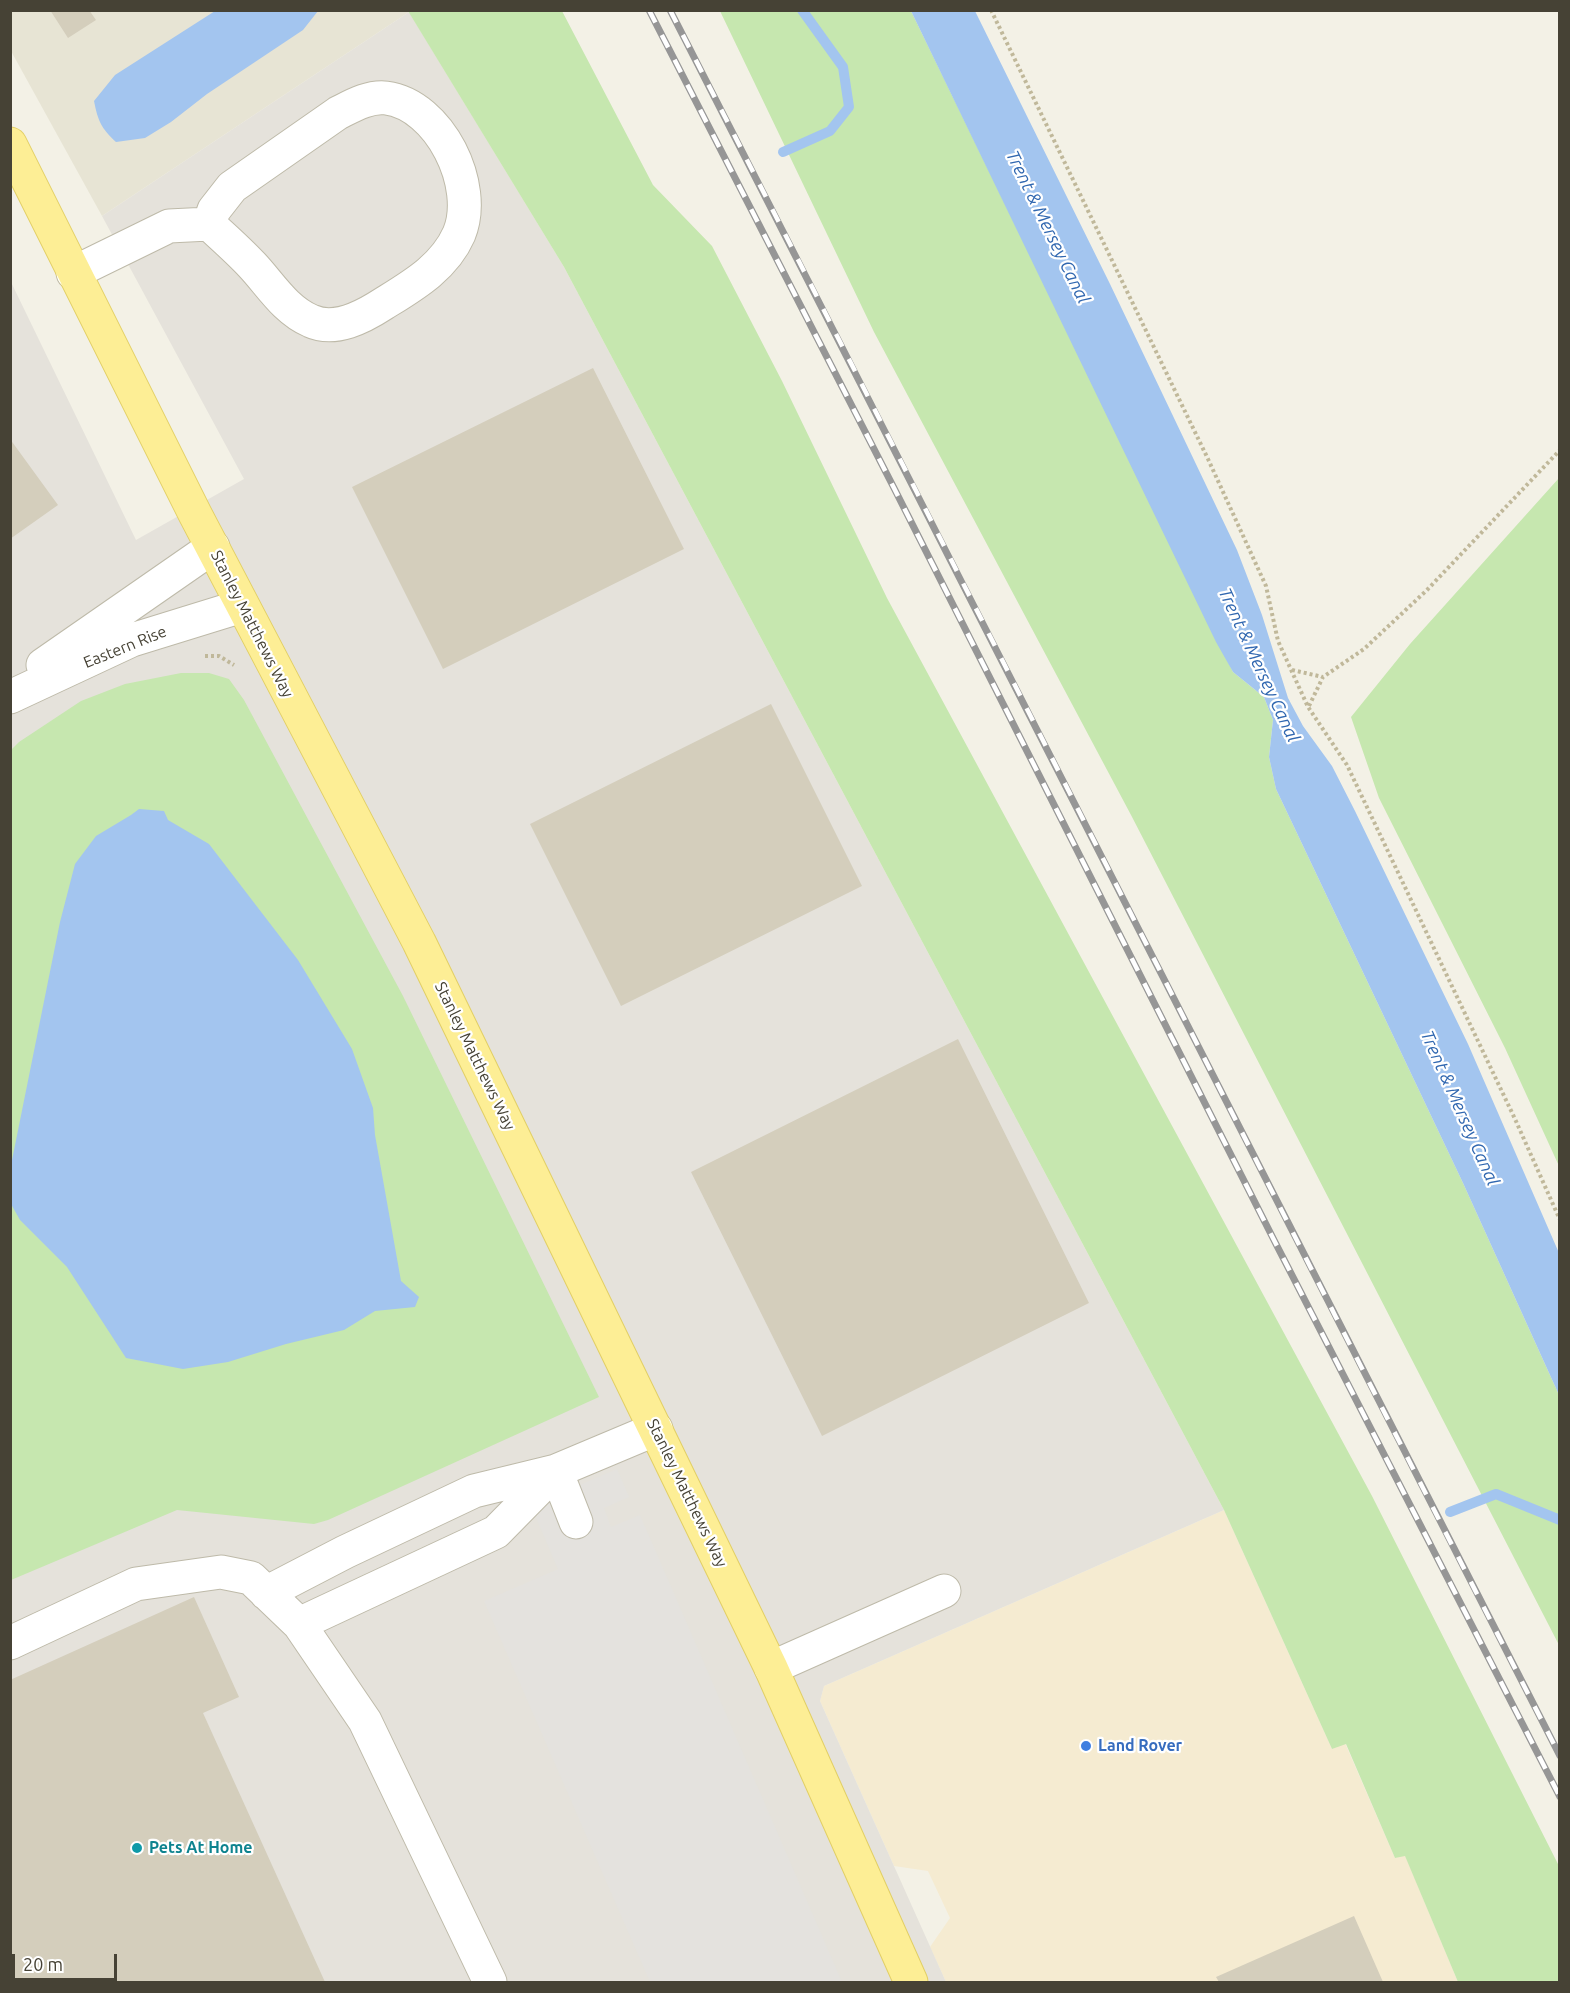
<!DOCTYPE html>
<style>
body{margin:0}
#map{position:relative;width:1570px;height:1993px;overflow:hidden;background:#f3f1e6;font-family:Ubuntu,sans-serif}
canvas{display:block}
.frame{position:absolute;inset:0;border:12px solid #464235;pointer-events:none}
.scale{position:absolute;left:12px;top:1954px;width:105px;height:27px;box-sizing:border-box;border:3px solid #464235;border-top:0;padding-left:8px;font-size:18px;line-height:21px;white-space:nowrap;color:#464235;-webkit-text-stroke:4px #fff;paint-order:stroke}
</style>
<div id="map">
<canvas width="1570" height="1993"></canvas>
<div class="frame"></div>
<div class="scale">20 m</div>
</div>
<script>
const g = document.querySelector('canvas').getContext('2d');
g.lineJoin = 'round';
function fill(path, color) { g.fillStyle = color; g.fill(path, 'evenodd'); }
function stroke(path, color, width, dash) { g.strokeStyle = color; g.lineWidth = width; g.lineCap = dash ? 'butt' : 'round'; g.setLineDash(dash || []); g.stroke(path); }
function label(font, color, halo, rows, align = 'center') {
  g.font = font + ' Ubuntu,sans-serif'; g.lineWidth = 4.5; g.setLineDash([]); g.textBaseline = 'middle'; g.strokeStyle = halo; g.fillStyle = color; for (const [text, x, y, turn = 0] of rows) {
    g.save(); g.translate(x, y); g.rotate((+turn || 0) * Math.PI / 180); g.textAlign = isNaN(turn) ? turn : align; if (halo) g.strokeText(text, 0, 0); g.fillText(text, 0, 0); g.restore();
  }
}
const residential = new Path2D(`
 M 408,10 L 409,12 L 102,216 L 11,51 L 10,11 Z`);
const commercial = new Path2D(`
 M 1224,1510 L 1332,1749 L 1345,1743 L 1395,1858 L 1405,1855 L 1458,1982 L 946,1982 L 930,1947 L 950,1918 L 928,1871 L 894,1866 L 820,1701 L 824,1686 Z`);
const industrial = new Path2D(`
 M 409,12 L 564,267 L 1224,1510 L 824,1686 L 820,1701 L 946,1982 L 11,1982 L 10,280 L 136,540 L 244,479 L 102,216 Z`);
const green = new Path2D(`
 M 408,11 L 562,11 L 653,185 L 712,246 L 782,381 L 887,598 L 1372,1496 L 1559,1866 L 1559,1982 L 1458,1982 L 1405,1856 L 1395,1858 L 1346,1744 L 1332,1749 L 1224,1510 L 564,267 Z
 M 720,11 L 911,11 L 1233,672 L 1264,697 L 1273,720 L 1269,757 L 1276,789 L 1463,1183 L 1559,1395 L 1559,1645 L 1131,815 L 874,332 Z
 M 1559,478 L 1559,1166 L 1505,1048 L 1379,798 L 1351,717 L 1410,644 Z
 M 181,673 L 209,673 L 229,679 L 244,700 L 403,996 L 599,1397 L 328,1520 L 314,1524 L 177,1510 L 11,1580 L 11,750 L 19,742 L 81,701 L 125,684 Z`);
const parking = new Path2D(`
 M 617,1469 L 629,1497 L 604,1508 L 611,1527 L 640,1515 L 842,1982 L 650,1982 L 484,1601 L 558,1569 L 531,1506 Z`);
const water = new Path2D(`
 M 215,11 L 318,11 L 303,30 L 207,94 L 171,122 L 145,138 L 116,142 C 101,128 98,121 94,101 L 115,75 Z
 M 911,11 L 975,11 L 1110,284 L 1237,550 L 1262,615 L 1288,698 L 1303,726 L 1332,766 L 1355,811 L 1468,1044 L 1559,1253 L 1559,1395 L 1463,1183 L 1276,789 L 1269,757 L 1273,720 L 1264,697 L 1233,672 L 1216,642 Z
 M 139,809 L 164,811 L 168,820 L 209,844 L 298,960 L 352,1049 L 373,1108 L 375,1135 L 401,1281 L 419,1297 L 415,1307 L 375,1311 L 344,1330 L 286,1344 L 228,1362 L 183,1369 L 126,1358 L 67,1267 L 20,1220 L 11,1204 L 10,1170 L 60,922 L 75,864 L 96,836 L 131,815 Z`);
const stream = new Path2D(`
 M 783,152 L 830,131 L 849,107 L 843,67 L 802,10
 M 1450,1512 L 1496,1494 L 1560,1520`);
const building = new Path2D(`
 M 50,10 L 89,10 L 96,20 L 68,38 Z
 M 593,368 L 684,549 L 443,669 L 352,487 Z
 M 10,439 L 58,505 L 10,539 Z
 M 771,704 L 862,886 L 621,1006 L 530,824 Z
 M 958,1039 L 1089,1303 L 822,1436 L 691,1172 Z
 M 194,1597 L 239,1697 L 203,1713 L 325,1982 L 10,1982 L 10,1680 Z
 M 1354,1916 L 1383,1982 L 1219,1982 L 1216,1977 Z`);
const path = new Path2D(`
 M 991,10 L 1208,459 L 1266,586 L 1278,641 L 1308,707 L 1347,765 L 1515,1119 L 1560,1220
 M 205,656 L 219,656 L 234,665
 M 1292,670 L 1323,677
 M 1309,706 L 1323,677 L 1364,649 L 1427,590 L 1560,450`);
const minor = new Path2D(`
 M 73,273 L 169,226 L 209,224 C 223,237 238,250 252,265 C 270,284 285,310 311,321 C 335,332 363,317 383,304 C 412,286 444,268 459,234 C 479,186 440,105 386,98 C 369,96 352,106 338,113 L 232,187 L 214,210 L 209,224
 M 43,665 L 213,547
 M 10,697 L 132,640 L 242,606
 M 576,1522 L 556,1471 L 656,1429
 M 266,1593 L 345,1552 L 474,1491 L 556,1471
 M 299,1624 L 496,1532 L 556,1471
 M 10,1643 L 136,1584 L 221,1572 L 251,1578 L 299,1624 L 365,1721 L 490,1982
 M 771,1668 L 944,1591`);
const major = new Path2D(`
 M 10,144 L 195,514 L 419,942 L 771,1668 L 911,1982`);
const rail = new Path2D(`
 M 649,10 L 894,488 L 1276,1244 L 1560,1797
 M 670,10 C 969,591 1262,1175 1560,1756`);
const markers = [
 [1086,1746,6,"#3f7fe0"],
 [137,1848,6,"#0f9aa8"]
];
const streetNames = [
 ["Stanley Matthews Way",252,624,63],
 ["Eastern Rise",125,647,-22],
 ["Stanley Matthews Way",475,1056,64],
 ["Stanley Matthews Way",687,1493,64]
];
const shopNames = [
 ["Land Rover",1098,1746]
];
const cultureNames = [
 ["Pets At Home",149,1848]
];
const waterNames = [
 ["Trent & Mersey Canal",1048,227,64],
 ["Trent & Mersey Canal",1259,665,65],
 ["Trent & Mersey Canal",1460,1108,66]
];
fill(residential, '#e7e4d4');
fill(commercial, '#f5ebd1');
fill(industrial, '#e5e2db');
fill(green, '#c6e7af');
fill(parking, '#e4e2de');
fill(water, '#a3c5ef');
stroke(stream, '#a3c5ef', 10);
fill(building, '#d4cebc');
stroke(minor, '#bebaa9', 35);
stroke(major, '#e2cf65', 35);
stroke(path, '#c0b89a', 4, [3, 3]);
stroke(minor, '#fff', 33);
stroke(major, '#fdee95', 33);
stroke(rail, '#969696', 7);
stroke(rail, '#fff', 4.5, [14]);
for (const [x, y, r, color] of markers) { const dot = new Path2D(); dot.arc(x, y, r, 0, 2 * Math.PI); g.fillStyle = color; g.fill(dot); stroke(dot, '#fff', 2); }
label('16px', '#464235', '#fff', streetNames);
label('bold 16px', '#366cbe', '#fff', shopNames, 'left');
label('bold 16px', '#0d838f', '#fff', cultureNames, 'left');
label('italic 18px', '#3067b0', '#fff', waterNames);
</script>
